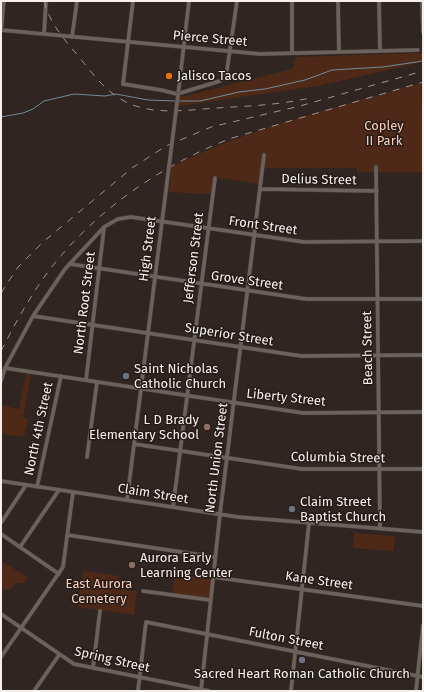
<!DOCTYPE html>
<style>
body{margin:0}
#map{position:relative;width:424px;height:692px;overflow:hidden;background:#302521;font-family:"Fira Sans",sans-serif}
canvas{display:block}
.frame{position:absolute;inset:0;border:2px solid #f7efec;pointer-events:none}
</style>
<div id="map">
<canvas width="424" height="692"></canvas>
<div class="frame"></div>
</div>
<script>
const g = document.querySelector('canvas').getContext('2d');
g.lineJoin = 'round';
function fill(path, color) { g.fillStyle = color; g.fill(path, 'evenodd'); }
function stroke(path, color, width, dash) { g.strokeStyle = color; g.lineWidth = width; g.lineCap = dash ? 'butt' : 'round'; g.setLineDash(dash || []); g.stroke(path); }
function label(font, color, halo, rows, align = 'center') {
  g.font = font + ' "Fira Sans",sans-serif'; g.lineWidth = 3; g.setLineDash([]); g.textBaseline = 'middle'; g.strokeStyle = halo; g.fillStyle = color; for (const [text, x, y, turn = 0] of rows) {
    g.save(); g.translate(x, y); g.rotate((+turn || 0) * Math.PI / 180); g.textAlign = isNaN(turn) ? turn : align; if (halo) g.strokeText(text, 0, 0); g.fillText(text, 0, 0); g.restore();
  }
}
const green = new Path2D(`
 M 423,53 L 423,62 L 318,86 L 179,106 L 180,96 L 186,96 L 292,69 L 296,57 Z
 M 421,83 L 423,172 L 357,172 L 357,168 L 261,168 L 259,184 L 213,177 L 210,194 L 169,192 L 171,167 C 250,127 337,108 421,83 Z
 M 26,374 L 31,375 L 23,418 L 28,419 L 24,437 L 1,434 L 1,405 L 19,409 Z
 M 354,533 L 395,536 L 393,551 L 353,548 Z
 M 3,562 L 27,577 L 24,583 L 16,583 L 10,589 L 1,591 L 1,565 Z
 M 83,571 L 119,576 L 117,589 L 137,591 L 134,615 L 78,607 Z
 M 175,574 L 213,580 L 210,600 L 172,594 Z`);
const stream = new Path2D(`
 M 178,101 L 200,101 L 239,92 L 265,89 L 305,80 L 332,70 L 383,67 L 423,61
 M 1,117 L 23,113 L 33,109 L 44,101 L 74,94 L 105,96 L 116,94 L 148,100 L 175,101`);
const street = new Path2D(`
 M 133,1 L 123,84 L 161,90 L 177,94 L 220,81 L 226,77 L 237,1
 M 292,1 L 292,53
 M 338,1 L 339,52
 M 379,1 L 380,51
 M 422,1 L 423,32
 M 1,30 L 260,54 L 418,50
 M 44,34 L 46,1
 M 72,37 L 77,1
 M 179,87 L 189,1
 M 376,167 L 380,528
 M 260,189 L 377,191
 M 70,264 L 306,299 L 423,299
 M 33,316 L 301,356 L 423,355
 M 5,368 L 303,413 L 423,412
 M 86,380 L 104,228
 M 1,381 L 5,368 L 33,316 L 65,269 L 104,227 L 118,219 L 131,217 L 304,242 L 423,241
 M 134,444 L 302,469 L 423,469
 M 87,457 L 97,382
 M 1,481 L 238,517 L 423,532
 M 37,487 L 61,376
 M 127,500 L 165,198
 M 173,507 L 215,178
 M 1,523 L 26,485
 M 1,534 L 59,574
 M 67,535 L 215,557
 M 20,547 L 59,490
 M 213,577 L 423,606
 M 143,591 L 210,600
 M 1,614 L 74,664 L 209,691
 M 1,657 L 63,567 L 73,492
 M 93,668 L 100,611
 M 34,691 L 59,655
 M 138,691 L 146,622 L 423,677
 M 201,691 L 220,514 L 264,155
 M 291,691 L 309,523
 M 416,691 L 423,625`);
const secondary = new Path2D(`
 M 1,26 L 3,1`);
const rail = new Path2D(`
 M 44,1 C 50,24 64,39 79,57 C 92,73 105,91 124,101 C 152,116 186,110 217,108 C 248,106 279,105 310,98
 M 1,293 L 18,267 L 43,242 L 132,168 L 166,146 L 211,127 L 300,106 L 423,71
 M 1,351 C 16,322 31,294 51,268 C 96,210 163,164 232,138 L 423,82`);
const streetBridge = new Path2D(`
 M 165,198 L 179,87`);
const markers = [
 [169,76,4,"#e8710a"],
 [126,376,4,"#6b7280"],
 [207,427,4,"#8d6e63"],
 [292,509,4,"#6b7280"],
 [132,565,4,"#8d6e63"],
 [302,660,4,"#6b7280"]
];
const streetNames = [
 ["Pierce Street",210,39,5],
 ["Delius Street",319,180,1],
 ["Front Street",263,226,8],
 ["High Street",148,249,-83],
 ["Jefferson Street",194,258,-83],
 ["Grove Street",247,281,8],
 ["North Root Street",85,303,-83],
 ["Superior Street",229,335,9],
 ["Beach Street",368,348,-91],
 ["Liberty Street",286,398,6],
 ["North 4th Street",39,429,-78],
 ["North Union Street",217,458,-83],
 ["Columbia Street",338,458,1],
 ["Claim Street",153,494,9],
 ["Kane Street",319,581,8],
 ["Fulton Street",286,639,11],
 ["Spring Street",112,660,13]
];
const poiNames = [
 ["Jalisco Tacos",177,76],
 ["Saint Nicholas",134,369],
 ["Catholic Church",134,384],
 ["L D Brady",199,420,"right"],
 ["Elementary School",199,435,"right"],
 ["Claim Street",300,502],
 ["Baptist Church",300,517],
 ["Aurora Early",140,558],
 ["Learning Center",140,573],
 ["Sacred Heart Roman Catholic Church",302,674,"center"]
];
const parkNames = [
 ["Copley",384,126],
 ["II Park",384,141],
 ["East Aurora",99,584],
 ["Cemetery",99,599]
];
fill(green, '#4f2917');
stroke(stream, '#6f8b9c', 1);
stroke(street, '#49403c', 4.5);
stroke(secondary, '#49403c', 6);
stroke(street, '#6d615b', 3.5);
stroke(secondary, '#6d615b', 5);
stroke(rail, '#9c9390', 1, [7, 7]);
stroke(streetBridge, '#49403c', 4.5, []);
stroke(streetBridge, '#6d615b', 3.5);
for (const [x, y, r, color] of markers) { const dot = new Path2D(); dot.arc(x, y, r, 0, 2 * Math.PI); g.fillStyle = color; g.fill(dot); stroke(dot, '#261c17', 1.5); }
label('13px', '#f7efec', '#261c17', streetNames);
label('13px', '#f7efec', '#261c17', poiNames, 'left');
label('13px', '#facebb', '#261c17', parkNames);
</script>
